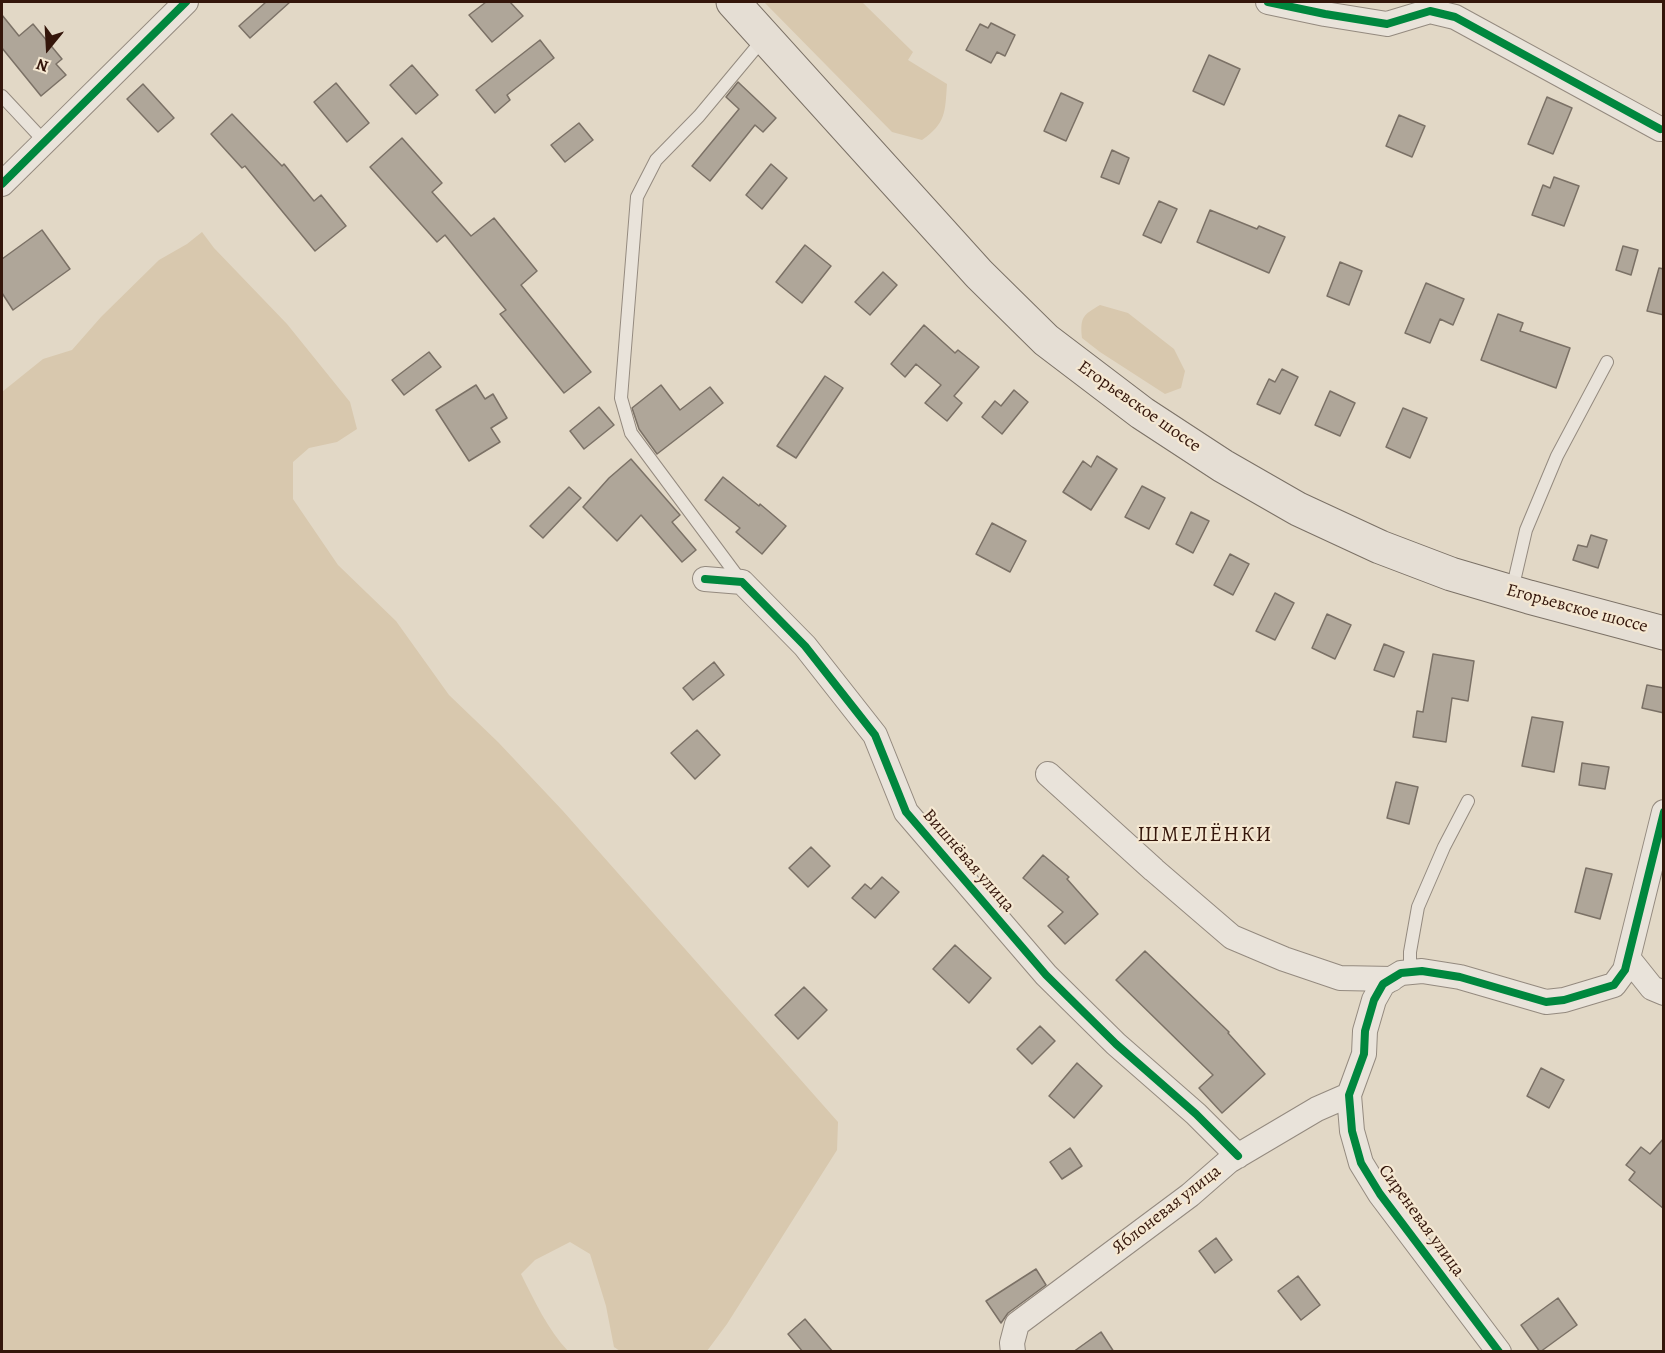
<!DOCTYPE html>
<meta charset="utf-8">
<style>
body{margin:0}
#map{position:relative;width:1665px;height:1353px;overflow:hidden;background:#e2d8c6;font-family:Alegreya,serif}
canvas{display:block}
.frame{position:absolute;inset:0;border:3px solid #34160b;pointer-events:none}
.north{position:absolute;left:18px;top:18px;width:60px;height:60px;-webkit-text-stroke:4px #f5e8d2;paint-order:stroke;rotate:198deg;font-size:16px;font-weight:700;line-height:24px;text-align:center;color:#34160b}
.north::after{content:'';display:block;margin:auto;width:21px;height:27px;background:#34160b;clip-path:polygon(50% 0,100% 100%,50% 72%,0 100%)}
</style>
<div id="map">
<canvas width="1665" height="1353"></canvas>
<div class="frame"></div>
<div class="north">N</div>
</div>
<script>
const g = document.querySelector('canvas').getContext('2d');
g.lineJoin = 'round';
function fill(path, color) { g.fillStyle = color; g.fill(path, 'evenodd'); }
function stroke(path, color, width, dash) { g.strokeStyle = color; g.lineWidth = width; g.lineCap = dash ? 'butt' : 'round'; g.setLineDash(dash || []); g.stroke(path); }
function label(font, color, halo, rows, align = 'center') {
  g.font = font + ' Alegreya,serif'; g.lineWidth = 4.5; g.setLineDash([]); g.textBaseline = 'middle'; g.strokeStyle = halo; g.fillStyle = color; for (const [text, x, y, turn = 0] of rows) {
    g.save(); g.translate(x, y); g.rotate((+turn || 0) * Math.PI / 180); g.textAlign = isNaN(turn) ? turn : align; if (halo) g.strokeText(text, 0, 0); g.fillText(text, 0, 0); g.restore();
  }
}
const green = new Path2D(`
 M 764,2 L 862,2 L 913,52 L 908,60 L 947,84 C 945,113 946,123 922,140 L 892,132 Z
 M 202,232 L 214,248 L 287,324 L 350,402 L 357,429 L 337,442 L 309,448 L 293,462 L 293,499 L 338,565 L 396,621 L 449,695 L 498,742 L 563,811 L 838,1122 L 837,1150 L 727,1324 L 707,1351 L 620,1351 L 614,1347 L 606,1306 L 590,1254 L 570,1242 L 535,1260 L 521,1274 C 534,1300 548,1330 568,1351 L 2,1351 L 2,392 L 43,359 L 72,350 L 101,317 L 159,260 L 187,244 Z
 M 1100,305 L 1128,313 L 1174,349 L 1185,371 L 1181,388 L 1165,394 L 1100,352 L 1082,338 C 1080,317 1083,315 1100,305 Z`);
const building = new Path2D(`
 M 266,2 L 290,2 L 250,38 L 239,26 Z
 M 486,2 L 510,2 L 523,16 L 492,42 L 469,15 Z
 M 2,15 L 19,36 L 33,24 L 62,59 L 56,64 L 66,75 L 41,96 L 2,48 Z
 M 991,23 L 1015,35 L 1005,56 L 997,52 L 991,63 L 966,50 L 980,24 L 988,28 Z
 M 540,40 L 554,58 L 507,95 L 510,100 L 495,113 L 476,90 Z
 M 1209,55 L 1240,69 L 1224,105 L 1193,91 Z
 M 412,65 L 438,95 L 416,114 L 390,85 Z
 M 738,82 L 776,118 L 763,132 L 755,125 L 710,181 L 692,166 L 739,109 L 726,97 Z
 M 336,83 L 369,123 L 347,142 L 314,102 Z
 M 143,84 L 174,118 L 158,132 L 127,99 Z
 M 1061,93 L 1083,103 L 1066,141 L 1044,131 Z
 M 1547,97 L 1572,108 L 1553,154 L 1528,144 Z
 M 232,114 L 282,166 L 284,164 L 314,201 L 321,195 L 346,226 L 315,251 L 245,166 L 242,168 L 211,134 Z
 M 1399,115 L 1425,126 L 1412,157 L 1386,146 Z
 M 579,123 L 593,140 L 565,162 L 551,145 Z
 M 402,138 L 442,183 L 432,192 L 471,236 L 494,218 L 537,271 L 521,285 L 591,372 L 564,393 L 500,314 L 506,310 L 445,235 L 437,242 L 370,167 Z
 M 1112,150 L 1129,158 L 1119,184 L 1101,177 Z
 M 771,164 L 787,178 L 762,209 L 746,195 Z
 M 1554,177 L 1579,186 L 1564,226 L 1532,215 L 1543,185 L 1550,188 Z
 M 1159,201 L 1177,209 L 1161,243 L 1143,235 Z
 M 1210,210 L 1257,229 L 1259,226 L 1285,237 L 1269,273 L 1197,242 Z
 M 42,230 L 70,269 L 13,310 L 2,293 L 2,259 Z
 M 805,245 L 831,266 L 802,303 L 776,282 Z
 M 1623,246 L 1638,250 L 1631,275 L 1616,270 Z
 M 1340,262 L 1362,271 L 1349,305 L 1327,296 Z
 M 1659,268 L 1664,269 L 1664,315 L 1647,311 Z
 M 883,272 L 897,285 L 870,315 L 855,302 Z
 M 1426,283 L 1464,299 L 1453,325 L 1440,319 L 1430,343 L 1405,333 Z
 M 1498,314 L 1523,323 L 1520,331 L 1570,348 L 1556,388 L 1481,360 Z
 M 924,325 L 955,353 L 958,350 L 979,367 L 954,396 L 962,403 L 947,421 L 925,403 L 941,385 L 916,364 L 905,377 L 891,364 Z
 M 429,352 L 441,367 L 404,395 L 392,380 Z
 M 1282,369 L 1298,377 L 1280,414 L 1257,404 L 1269,379 L 1275,382 Z
 M 825,376 L 843,388 L 796,458 L 777,446 Z
 M 476,385 L 485,399 L 493,394 L 507,418 L 491,428 L 500,442 L 469,461 L 436,410 Z
 M 661,385 L 680,410 L 710,387 L 723,403 L 657,454 L 639,429 L 632,408 Z
 M 1014,390 L 1028,402 L 1002,434 L 982,417 L 995,401 L 1001,406 Z
 M 1330,391 L 1355,403 L 1340,436 L 1315,425 Z
 M 599,407 L 614,425 L 584,449 L 570,431 Z
 M 1403,408 L 1427,418 L 1410,458 L 1386,447 Z
 M 1097,456 L 1117,469 L 1091,510 L 1063,492 L 1083,461 L 1091,467 Z
 M 631,459 L 680,515 L 672,522 L 696,550 L 682,562 L 641,515 L 617,541 L 583,507 L 609,478 Z
 M 723,477 L 759,506 L 760,504 L 786,526 L 762,554 L 736,532 L 740,528 L 705,500 Z
 M 1142,486 L 1165,498 L 1149,529 L 1125,517 Z
 M 569,487 L 581,498 L 543,538 L 530,526 Z
 M 1191,512 L 1209,521 L 1193,553 L 1176,544 Z
 M 992,523 L 1026,541 L 1010,572 L 976,554 Z
 M 1591,535 L 1607,540 L 1598,568 L 1573,560 L 1578,545 L 1587,547 Z
 M 1230,554 L 1249,564 L 1233,595 L 1214,585 Z
 M 1275,593 L 1294,603 L 1275,640 L 1256,631 Z
 M 1327,614 L 1351,625 L 1335,659 L 1312,648 Z
 M 1384,644 L 1404,652 L 1394,677 L 1374,670 Z
 M 1433,654 L 1474,661 L 1468,701 L 1452,698 L 1446,742 L 1413,737 L 1417,711 L 1423,712 Z
 M 714,662 L 724,675 L 693,700 L 683,688 Z
 M 1647,685 L 1664,688 L 1664,713 L 1642,708 Z
 M 1532,717 L 1563,722 L 1554,772 L 1522,766 Z
 M 697,730 L 720,755 L 695,779 L 671,753 Z
 M 1582,763 L 1609,767 L 1605,789 L 1579,785 Z
 M 1396,782 L 1418,787 L 1409,824 L 1387,818 Z
 M 811,847 L 830,866 L 808,887 L 789,868 Z
 M 1043,855 L 1069,877 L 1067,879 L 1098,914 L 1065,944 L 1048,926 L 1063,912 L 1023,878 Z
 M 1586,868 L 1612,874 L 1600,919 L 1575,912 Z
 M 882,877 L 899,892 L 875,918 L 852,898 L 865,884 L 871,889 Z
 M 955,945 L 991,978 L 969,1003 L 933,969 Z
 M 1145,951 L 1229,1032 L 1228,1033 L 1265,1074 L 1222,1113 L 1199,1088 L 1213,1075 L 1116,980 Z
 M 804,987 L 827,1010 L 798,1039 L 775,1015 Z
 M 1040,1026 L 1055,1041 L 1032,1064 L 1017,1049 Z
 M 1077,1063 L 1102,1086 L 1074,1118 L 1049,1096 Z
 M 1541,1068 L 1564,1080 L 1549,1108 L 1527,1096 Z
 M 1664,1138 L 1664,1209 L 1629,1180 L 1635,1172 L 1626,1165 L 1641,1147 L 1650,1154 Z
 M 1070,1148 L 1082,1166 L 1062,1179 L 1050,1162 Z
 M 1216,1238 L 1232,1260 L 1215,1273 L 1199,1251 Z
 M 1036,1269 L 1046,1285 L 1008,1313 L 1001,1323 L 986,1301 Z
 M 1298,1276 L 1320,1305 L 1301,1320 L 1278,1291 Z
 M 1558,1298 L 1577,1325 L 1540,1352 L 1521,1325 Z
 M 805,1319 L 833,1352 L 803,1352 L 788,1334 Z
 M 1101,1332 L 1114,1352 L 1073,1352 Z`);
const service = new Path2D(`
 M 2,96 L 45,142
 M 741,581 L 631,433 L 621,398 L 637,197 L 656,160 L 699,116 L 764,38
 M 1512,590 L 1526,530 L 1557,456 L 1607,362
 M 1410,973 L 1410,952 L 1418,907 L 1444,847 L 1468,801`);
const minor = new Path2D(`
 M 1268,2 L 1325,14 L 1387,24 L 1430,11 L 1455,17 L 1660,129
 M 2,184 L 186,2
 M 705,579 L 742,582 L 805,646 L 875,735 L 906,812 L 1046,975 L 1116,1044 L 1196,1114 L 1238,1156
 M 1048,774 L 1154,870 L 1232,937 L 1284,959 L 1340,978 L 1392,979
 M 1628,958 L 1652,988 L 1664,993
 M 1013,1352 L 1012,1343 L 1017,1324 L 1190,1195 L 1229,1161 L 1317,1109 L 1349,1095
 M 1499,1352 L 1380,1194 L 1361,1163 L 1352,1131 L 1349,1095 L 1364,1054 L 1365,1031 L 1374,1000 L 1383,984 L 1401,973 L 1422,971 L 1460,977 L 1546,1002 L 1564,1000 L 1614,985 L 1625,970 L 1664,812`);
const primary = new Path2D(`
 M 733,2 L 979,274 L 1046,340 L 1142,413 L 1223,466 L 1298,509 L 1380,547 L 1451,574 L 1529,597 L 1664,633`);
const cycleway = new Path2D(`
 M 1268,2 L 1325,14 L 1387,24 L 1430,11 L 1455,17 L 1660,129
 M 2,184 L 186,2
 M 705,579 L 742,582 L 805,646 L 875,735 L 906,812 L 1046,975 L 1116,1044 L 1196,1114 L 1238,1156
 M 1499,1352 L 1380,1194 L 1361,1163 L 1352,1131 L 1349,1095 L 1364,1054 L 1365,1031 L 1374,1000 L 1383,984 L 1401,973 L 1422,971 L 1460,977 L 1546,1002 L 1564,1000 L 1614,985 L 1625,970 L 1664,812`);
const streetNames = [
 ["Егорьевское шоссе",1139,407,35],
 ["Егорьевское шоссе",1577,609,15],
 ["Вишнёвая улица",968,861,49],
 ["Яблоневая улица",1167,1210,-38],
 ["Сиреневая улица",1421,1221,54]
];
const quarterNames = [
 ["ШМЕЛЁНКИ",1205,836]
];
fill(green, '#d8c8ae');
fill(building, '#afa699');
stroke(building, '#7b7166', 1.5);
stroke(service, '#948a7f', 14);
stroke(minor, '#948a7f', 26);
stroke(primary, '#7b7166', 35);
stroke(service, '#e9e3da', 12);
stroke(minor, '#e9e3da', 24);
stroke(primary, '#e5ded4', 33);
stroke(cycleway, '#00873e', 8);
label('18px', '#34160b', '#f5e8d2', streetNames);
g.letterSpacing = '1.5px';
label('21px', '#34160b', '#f5e8d2', quarterNames);
g.letterSpacing = '0px';
</script>
